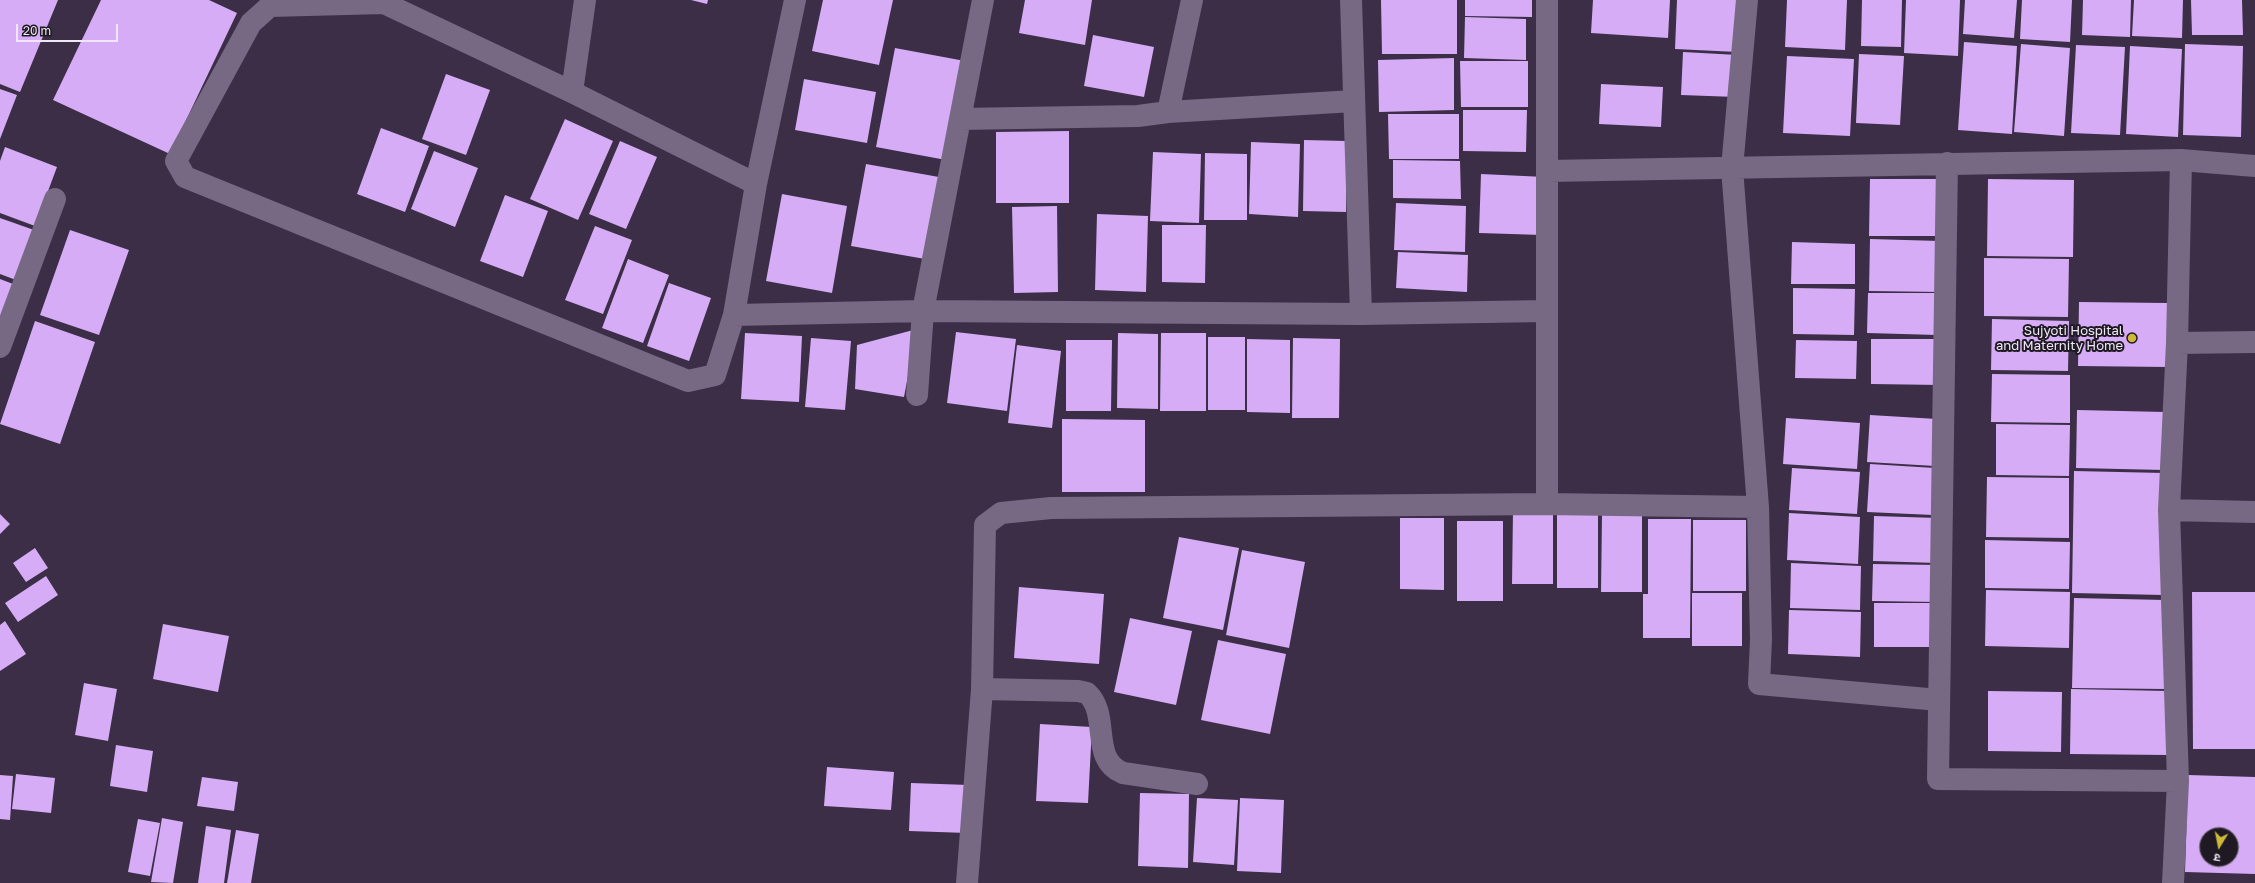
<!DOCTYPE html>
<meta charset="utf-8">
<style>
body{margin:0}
#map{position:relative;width:2255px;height:883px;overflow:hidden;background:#3b2e46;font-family:"Golos Text","Noto Sans Devanagari",sans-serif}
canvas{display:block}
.north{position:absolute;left:2199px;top:827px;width:40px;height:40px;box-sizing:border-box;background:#1f1924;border:1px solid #726b78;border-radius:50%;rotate:190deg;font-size:11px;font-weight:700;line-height:16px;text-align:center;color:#efe7f6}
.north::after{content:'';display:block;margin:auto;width:14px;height:18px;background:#ceb938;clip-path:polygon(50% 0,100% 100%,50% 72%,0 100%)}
.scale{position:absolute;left:16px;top:24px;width:102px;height:18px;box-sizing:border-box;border:2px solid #efe7f6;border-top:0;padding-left:5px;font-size:12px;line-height:14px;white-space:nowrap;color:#efe7f6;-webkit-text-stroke:3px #1f1924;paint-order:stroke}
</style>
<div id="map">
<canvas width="2255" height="883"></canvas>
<div class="north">उ</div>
<div class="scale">20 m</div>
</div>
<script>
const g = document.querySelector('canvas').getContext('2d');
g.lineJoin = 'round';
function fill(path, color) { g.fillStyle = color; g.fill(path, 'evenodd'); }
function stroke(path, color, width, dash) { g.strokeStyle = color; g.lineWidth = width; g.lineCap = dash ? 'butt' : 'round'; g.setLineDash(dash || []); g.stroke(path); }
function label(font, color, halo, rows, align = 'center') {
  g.font = font + ' "Golos Text",sans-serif'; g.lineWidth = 4; g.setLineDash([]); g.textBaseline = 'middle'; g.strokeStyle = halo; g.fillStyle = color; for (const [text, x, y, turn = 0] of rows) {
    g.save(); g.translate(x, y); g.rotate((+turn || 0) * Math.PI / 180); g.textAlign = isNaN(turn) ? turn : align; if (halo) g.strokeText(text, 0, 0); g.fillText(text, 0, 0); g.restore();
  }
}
const building = new Path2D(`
 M 0,0 L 58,0 L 20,92 L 0,84 Z
 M 101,0 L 209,0 L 237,13 L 170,154 L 53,100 Z
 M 691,0 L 708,0 L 707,4 Z
 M 823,0 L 893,0 L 879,65 L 812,51 Z
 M 1025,0 L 1092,0 L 1085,45 L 1019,33 Z
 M 1381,0 L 1457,0 L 1457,54 L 1382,54 Z
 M 1465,0 L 1532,0 L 1532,17 L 1465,16 Z
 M 1593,0 L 1670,0 L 1668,38 L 1591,33 Z
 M 1677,0 L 1739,0 L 1737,52 L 1675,49 Z
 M 1787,0 L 1847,0 L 1845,50 L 1785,47 Z
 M 1862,0 L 1902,0 L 1901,47 L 1861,46 Z
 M 1906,0 L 1960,0 L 1958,56 L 1904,53 Z
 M 1965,0 L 2017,0 L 2014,38 L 1963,34 Z
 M 2022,0 L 2072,0 L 2070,42 L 2020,39 Z
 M 2083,0 L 2131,0 L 2130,37 L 2082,35 Z
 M 2134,0 L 2183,0 L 2182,38 L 2132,36 Z
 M 2191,0 L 2242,0 L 2243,35 L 2192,35 Z
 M 1465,17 L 1526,19 L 1526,60 L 1464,58 Z
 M 1093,35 L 1154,47 L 1144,97 L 1084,86 Z
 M 1964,42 L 2017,46 L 2012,134 L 1958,130 Z
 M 2021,44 L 2070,48 L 2064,136 L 2014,132 Z
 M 2185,44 L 2243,46 L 2241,137 L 2183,135 Z
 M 2076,45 L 2125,47 L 2120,135 L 2071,133 Z
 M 2130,46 L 2182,49 L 2178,137 L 2126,134 Z
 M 895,48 L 965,61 L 946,160 L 876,147 Z
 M 1683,52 L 1738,55 L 1736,97 L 1681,95 Z
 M 1859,54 L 1904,56 L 1900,125 L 1856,123 Z
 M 1787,56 L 1854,59 L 1850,136 L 1783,133 Z
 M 1454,58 L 1454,110 L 1379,112 L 1378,60 Z
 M 1460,61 L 1528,61 L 1528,107 L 1461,107 Z
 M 446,74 L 490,90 L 466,155 L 422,139 Z
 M 804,79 L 876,92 L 867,143 L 795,130 Z
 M 1601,84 L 1663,87 L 1661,127 L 1599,124 Z
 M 0,89 L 17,95 L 0,139 Z
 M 1463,110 L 1527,110 L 1526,152 L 1463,151 Z
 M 1388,114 L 1459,114 L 1459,159 L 1389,159 Z
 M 565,119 L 613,141 L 578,220 L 530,199 Z
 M 381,128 L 429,146 L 405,212 L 357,194 Z
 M 1069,131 L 1069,203 L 996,203 L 996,132 Z
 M 1304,140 L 1347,141 L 1346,212 L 1303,211 Z
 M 620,141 L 657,157 L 626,229 L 589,214 Z
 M 1251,142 L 1300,144 L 1298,217 L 1249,214 Z
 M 5,147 L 57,167 L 35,226 L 0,213 L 0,161 Z
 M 434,151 L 478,168 L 455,227 L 411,209 Z
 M 1153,152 L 1201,154 L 1199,223 L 1150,221 Z
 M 1205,153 L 1247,154 L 1247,220 L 1204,220 Z
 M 1393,160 L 1460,161 L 1461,199 L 1393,198 Z
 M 866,164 L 939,177 L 925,259 L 851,246 Z
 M 1481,174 L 1545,177 L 1542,235 L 1479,233 Z
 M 1870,179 L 1939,179 L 1938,236 L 1869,236 Z
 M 1988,179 L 2074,180 L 2073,257 L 1987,256 Z
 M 782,194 L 847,206 L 832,293 L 766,281 Z
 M 505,195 L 548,211 L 523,277 L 480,261 Z
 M 1396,203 L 1466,206 L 1465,252 L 1394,250 Z
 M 1057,206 L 1058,292 L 1014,293 L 1012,207 Z
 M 1097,214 L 1148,216 L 1146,292 L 1095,290 Z
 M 0,218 L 34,230 L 16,280 L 0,274 Z
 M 1162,225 L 1206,225 L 1205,283 L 1162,282 Z
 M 595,226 L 632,240 L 603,314 L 565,300 Z
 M 70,230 L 129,250 L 99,335 L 40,315 Z
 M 1870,239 L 1940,241 L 1939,292 L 1869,291 Z
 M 1792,242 L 1855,244 L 1855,284 L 1791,284 Z
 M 1398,252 L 1468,255 L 1467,292 L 1396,288 Z
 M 1984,258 L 2069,259 L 2068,317 L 1984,316 Z
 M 628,259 L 669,275 L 643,343 L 602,328 Z
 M 0,279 L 13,284 L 0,319 Z
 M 669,283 L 711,298 L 689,361 L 647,346 Z
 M 1793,288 L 1855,289 L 1854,335 L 1793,334 Z
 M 1868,293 L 1938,293 L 1937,335 L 1867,333 Z
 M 2079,302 L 2167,303 L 2167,367 L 2078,366 Z
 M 1992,319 L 2069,321 L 2068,371 L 1991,370 Z
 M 35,321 L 95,342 L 60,444 L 0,424 Z
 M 917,329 L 904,397 L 855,389 L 857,345 Z
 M 956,332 L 1016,339 L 1007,411 L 947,403 Z
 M 745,333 L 802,336 L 799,402 L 741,399 Z
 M 1118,333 L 1158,334 L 1158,409 L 1117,408 Z
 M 1161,333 L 1206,333 L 1206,411 L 1160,411 Z
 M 1208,337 L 1245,337 L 1245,410 L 1208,410 Z
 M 811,338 L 851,341 L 845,410 L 805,407 Z
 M 1293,338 L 1340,339 L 1339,418 L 1292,418 Z
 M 1247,339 L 1290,340 L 1290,413 L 1247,412 Z
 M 1871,339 L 1941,339 L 1941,385 L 1871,384 Z
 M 1066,340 L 1112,340 L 1111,411 L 1066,411 Z
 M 1796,340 L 1857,341 L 1856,379 L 1795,378 Z
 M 1017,345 L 1061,351 L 1052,428 L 1008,423 Z
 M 1992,374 L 2070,375 L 2070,423 L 1991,422 Z
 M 2077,410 L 2165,412 L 2164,470 L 2076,468 Z
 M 1870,415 L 1937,419 L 1935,466 L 1867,462 Z
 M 1786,418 L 1860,423 L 1857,469 L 1783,464 Z
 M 1062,419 L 1145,420 L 1145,492 L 1062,492 Z
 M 1996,424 L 2070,425 L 2069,476 L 1996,475 Z
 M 1870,464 L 1935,468 L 1933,515 L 1867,512 Z
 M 1792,468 L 1860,472 L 1857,514 L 1789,510 Z
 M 2074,471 L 2164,473 L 2163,595 L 2072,593 Z
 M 1987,477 L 2069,478 L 2069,538 L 1986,537 Z
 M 1513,510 L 1553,510 L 1553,584 L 1512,584 Z
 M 1557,512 L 1598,512 L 1598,588 L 1557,588 Z
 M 1789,513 L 1860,517 L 1858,564 L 1787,560 Z
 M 0,514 L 10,524 L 0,534 Z
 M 1602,515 L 1642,515 L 1642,592 L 1601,592 Z
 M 1874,516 L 1938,518 L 1937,563 L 1873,561 Z
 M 1400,518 L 1444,518 L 1444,590 L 1400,589 Z
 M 1648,519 L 1691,519 L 1690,638 L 1643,638 L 1643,594 L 1648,594 Z
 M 1693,520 L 1746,520 L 1746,591 L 1693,591 Z
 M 1457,521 L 1503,521 L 1503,601 L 1457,601 Z
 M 1179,537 L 1239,548 L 1223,630 L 1163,618 Z
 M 1985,540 L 2070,542 L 2069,589 L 1985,588 Z
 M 35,548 L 48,568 L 26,582 L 13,563 Z
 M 1242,550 L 1305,562 L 1289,648 L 1226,635 Z
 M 1791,563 L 1861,566 L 1860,610 L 1790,608 Z
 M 1873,564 L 1937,565 L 1937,602 L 1872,601 Z
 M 46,576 L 58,595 L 18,622 L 5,603 Z
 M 1019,587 L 1104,594 L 1099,664 L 1014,658 Z
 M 1986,590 L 2070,592 L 2069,648 L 1985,646 Z
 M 2192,592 L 2255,592 L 2255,749 L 2193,749 Z
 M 1692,593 L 1742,593 L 1742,646 L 1692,646 Z
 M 2074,598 L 2166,600 L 2165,689 L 2072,688 Z
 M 1874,603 L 1937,603 L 1938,647 L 1874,647 Z
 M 1789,610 L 1861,612 L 1860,657 L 1788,654 Z
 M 1130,618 L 1192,631 L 1176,705 L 1114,692 Z
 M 5,621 L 26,654 L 0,671 L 0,625 Z
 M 163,624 L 229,636 L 218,692 L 153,679 Z
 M 1218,640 L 1286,654 L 1270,734 L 1201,720 Z
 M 84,683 L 117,689 L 108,741 L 75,735 Z
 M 2071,689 L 2168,691 L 2167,755 L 2070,754 Z
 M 1988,691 L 2062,692 L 2061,752 L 1988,751 Z
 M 1040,724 L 1092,727 L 1088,803 L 1036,801 Z
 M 116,745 L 153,751 L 147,792 L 110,786 Z
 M 827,767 L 894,772 L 891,810 L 824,806 Z
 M 16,774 L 55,778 L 51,813 L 12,809 Z
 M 0,775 L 13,776 L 10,820 L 0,819 Z
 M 2188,775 L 2255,777 L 2255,874 L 2185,872 ZM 2207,835 L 2231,835 L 2231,859 L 2207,859 Z
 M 202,777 L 238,782 L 234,811 L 197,806 Z
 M 911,783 L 969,785 L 967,833 L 909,831 Z
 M 1140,793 L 1189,794 L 1188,868 L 1138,866 Z
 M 1197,798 L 1238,800 L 1234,865 L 1193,862 Z
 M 1240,798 L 1284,800 L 1281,873 L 1237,871 Z
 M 162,818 L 183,822 L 173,883 L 151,882 Z
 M 138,819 L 160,823 L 150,876 L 128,872 Z
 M 206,826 L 231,830 L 224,883 L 198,883 Z
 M 236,830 L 259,834 L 251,883 L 227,883 Z`);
const minor = new Path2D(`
 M 1351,0 L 1361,314
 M 1547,0 L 1547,504
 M 1747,0 L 1732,168 L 1758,507 L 1761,639 L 1759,684 L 1939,700
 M 384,3 L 572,92 L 756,184 L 734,315 L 715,375 L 688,381 L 185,177 L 176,161 L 251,23 L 270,6 Z
 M 572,92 L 585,0
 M 1168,112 L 1354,101
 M 960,119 L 1138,116 L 1168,112 L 1192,0
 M 1947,163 L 1938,779 L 2178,781
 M 1547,171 L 2181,160 L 2255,166
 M 756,184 L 795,0
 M 734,315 L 923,311 L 1361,314 L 1546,311
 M 2177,343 L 2255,342
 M 0,347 L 55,199
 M 917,395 L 923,311 L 983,0
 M 2169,510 L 2255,512
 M 982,689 L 1078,691 L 1087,693 C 1111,715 1089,759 1123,773 L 1197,784
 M 967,883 L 982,689 L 985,525 L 1001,513 L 1051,508 L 1547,504 L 1758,507
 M 2173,883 L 2178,781 L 2169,510 L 2177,343 L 2181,160`);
const markers = [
 [2132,338,5,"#ceb938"]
];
const poiNames = [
 ["Sujyoti Hospital",2123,331],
 ["and Maternity Home",2123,346]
];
fill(building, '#d5acf5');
stroke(minor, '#776883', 22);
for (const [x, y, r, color] of markers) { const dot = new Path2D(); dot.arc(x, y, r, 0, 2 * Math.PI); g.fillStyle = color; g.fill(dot); stroke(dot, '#1f1924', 1.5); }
label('13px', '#efe7f6', '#1f1924', poiNames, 'right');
</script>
